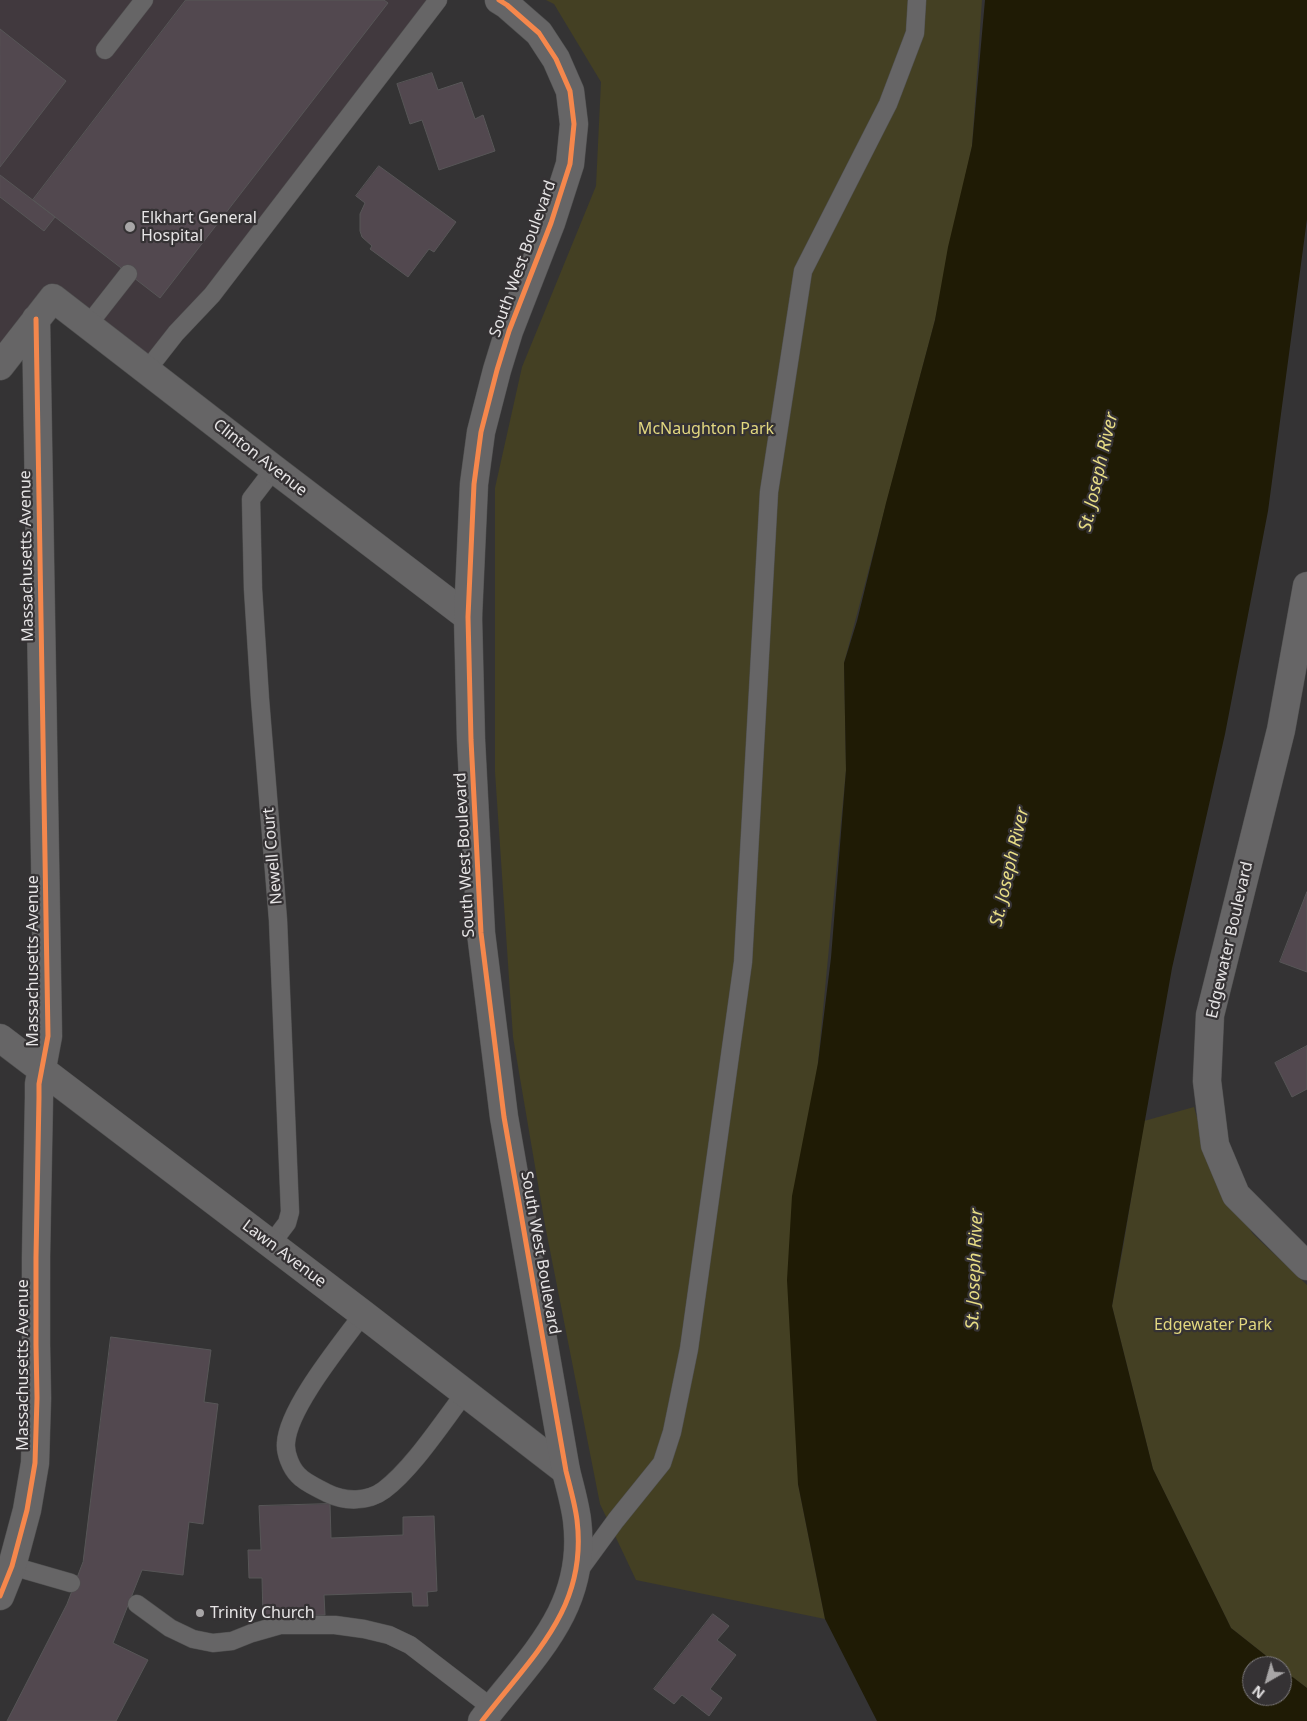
<!DOCTYPE html>
<style>
body{margin:0}
#map{position:relative;width:1307px;height:1721px;overflow:hidden;background:#343334;font-family:"Noto Sans",sans-serif}
canvas{display:block}
.north{position:absolute;left:1242px;top:1656px;width:50px;height:50px;box-sizing:border-box;background:#353234;border:1px solid #7c797b;border-radius:50%;rotate:218deg;font-size:14px;font-weight:700;line-height:20px;text-align:center;color:#e6e4e5}
.north::after{content:'';display:block;margin:auto;width:18px;height:22px;background:#a8a6a7;clip-path:polygon(50% 0,100% 100%,50% 72%,0 100%)}
</style>
<div id="map">
<canvas width="1307" height="1721"></canvas>
<div class="north">N</div>
</div>
<script>
const g = document.querySelector('canvas').getContext('2d');
g.lineJoin = 'round';
function fill(path, color) { g.fillStyle = color; g.fill(path, 'evenodd'); }
function stroke(path, color, width, dash) { g.strokeStyle = color; g.lineWidth = width; g.lineCap = dash ? 'butt' : 'round'; g.setLineDash(dash || []); g.stroke(path); }
function label(font, color, halo, rows, align = 'center') {
  g.font = font + ' "Noto Sans",sans-serif'; g.lineWidth = 4.5; g.setLineDash([]); g.textBaseline = 'middle'; g.strokeStyle = halo; g.fillStyle = color; for (const [text, x, y, turn = 0] of rows) {
    g.save(); g.translate(x, y); g.rotate((+turn || 0) * Math.PI / 180); g.textAlign = isNaN(turn) ? turn : align; if (halo) g.strokeText(text, 0, 0); g.fillText(text, 0, 0); g.restore();
  }
}
const built = new Path2D(`
 M 0,0 L 435,0 L 147,368 L 53,295 L 0,364 Z`);
const green = new Path2D(`
 M 546,0 L 982,0 L 972,146 L 935,320 L 844,663 L 846,770 L 818,1062 L 798,1484 L 825,1619 L 636,1580 L 600,1504 L 545,1225 L 513,1037 L 495,772 L 495,488 L 522,367 L 596,186 L 601,82 L 554,4 Z
 M 1194,1107 L 1213,1175 L 1253,1234 L 1307,1285 L 1307,1688 L 1282,1669 L 1282,1666 L 1279,1666 L 1231,1628 L 1153,1469 L 1112,1306 L 1123,1248 L 1144,1121 Z`);
const water = new Path2D(`
 M 985,0 L 1307,0 L 1307,219 L 1268,511 L 1225,734 L 1172,968 L 1112,1306 L 1153,1469 L 1231,1628 L 1279,1666 L 1252,1666 L 1252,1696 L 1282,1696 L 1282,1669 L 1307,1688 L 1307,1721 L 877,1721 L 825,1619 L 798,1484 L 787,1280 L 792,1196 L 818,1063 L 831,958 L 846,770 L 844,663 L 857,621 L 886,503 L 935,320 L 948,247 L 972,146 Z`);
const building = new Path2D(`
 M 186,0 L 384,0 L 388,3 L 160,298 L 33,200 Z
 M 0,29 L 66,81 L 0,167 Z
 M 432,73 L 438,90 L 462,82 L 475,119 L 483,115 L 495,151 L 439,170 L 422,120 L 410,124 L 397,84 Z
 M 379,166 L 456,222 L 434,252 L 429,249 L 408,277 L 370,249 L 372,246 L 362,237 L 360,231 L 360,214 L 365,203 L 356,196 Z
 M 0,175 L 55,217 L 44,231 L 0,197 Z
 M 1307,892 L 1307,972 L 1280,962 Z
 M 1307,1046 L 1307,1089 L 1292,1097 L 1275,1063 Z
 M 111,1337 L 211,1350 L 204,1402 L 218,1404 L 203,1524 L 189,1522 L 183,1575 L 142,1570 L 113,1643 L 148,1660 L 116,1721 L 7,1721 L 67,1604 L 83,1562 Z
 M 330,1504 L 331,1538 L 403,1535 L 403,1517 L 434,1516 L 437,1591 L 427,1592 L 428,1606 L 413,1606 L 412,1592 L 324,1595 L 325,1615 L 263,1617 L 262,1578 L 249,1578 L 248,1550 L 261,1550 L 259,1506 Z
 M 713,1614 L 729,1626 L 717,1640 L 736,1655 L 710,1689 L 722,1698 L 709,1716 L 682,1695 L 674,1704 L 654,1689 Z`);
const service = new Path2D(`
 M 105,50 L 144,0
 M 88,325 L 128,274
 M 147,370 L 176,333 L 212,295 L 438,0
 M 271,1244 L 287,1223 L 290,1212 L 278,920 L 260,699 L 253,589 L 251,499 L 274,469
 M 363,1314 C 341,1344 288,1408 286,1443 C 285,1453 291,1468 298,1475 C 305,1483 318,1488 327,1493 C 345,1502 368,1502 384,1490 C 413,1468 442,1423 465,1393
 M 12,1566 L 71,1583
 M 578,1572 L 616,1520 L 662,1463 L 672,1432 L 689,1349 L 743,962 L 769,492 L 803,271 L 888,104 L 915,33 L 917,0
 M 137,1604 L 170,1628 L 193,1639 L 213,1643 L 232,1641 L 252,1633 L 280,1625 L 335,1625 L 364,1629 L 389,1635 L 410,1645 L 492,1708`);
const minor = new Path2D(`
 M 0,366 L 53,298 L 274,469 L 468,617
 M 1307,586 L 1281,730 L 1210,1015 L 1207,1081 L 1215,1145 L 1236,1195 L 1307,1266
 M 0,1038 L 363,1314 L 566,1471
 M 0,1596 L 12,1566 L 27,1510 L 35,1463 L 37,1398 L 36,1345 L 36,1257 L 39,1097 L 39,1084 L 48,1036 L 36,319`);
const tertiary = new Path2D(`
 M 482,1721 C 531,1657 588,1609 577,1520 C 575,1504 570,1487 566,1471 L 504,1117 L 481,933 L 471,740 L 468,617 L 474,484 L 481,432 L 497,370 L 509,331 L 551,223 L 570,164 L 574,124 L 570,91 L 556,59 L 539,33 L 507,5 L 499,0`);
const cycleway = new Path2D(`
 M 0,1596 L 12,1566 L 27,1510 L 35,1463 L 37,1398 L 36,1345 L 36,1257 L 39,1097 L 39,1084 L 48,1036 L 36,319
 M 482,1721 C 531,1657 588,1609 577,1520 C 575,1504 570,1487 566,1471 L 504,1117 L 481,933 L 471,740 L 468,617 L 474,484 L 481,432 L 497,370 L 509,331 L 551,223 L 570,164 L 574,124 L 570,91 L 556,59 L 539,33 L 507,5 L 499,0`);
const markers = [
 [130,227,6,"#a8a6a7"],
 [200,1613,5,"#a8a6a7"]
];
const poiNames = [
 ["Elkhart General",141,218],
 ["Hospital",141,236],
 ["Trinity Church",210,1613]
];
const streetNames = [
 ["South West Boulevard",523,259,-70],
 ["Clinton Avenue",260,458,38],
 ["Massachusetts Avenue",27,556,-91],
 ["South West Boulevard",465,855,-93],
 ["Newell Court",273,856,-95],
 ["Edgewater Boulevard",1230,940,-77],
 ["Massachusetts Avenue",33,961,-90],
 ["South West Boulevard",540,1253,80],
 ["Lawn Avenue",284,1254,37],
 ["Massachusetts Avenue",23,1365,-90]
];
const parkNames = [
 ["McNaughton Park",706,429],
 ["Edgewater Park",1213,1325]
];
const waterNames = [
 ["St. Joseph River",1099,472,-77],
 ["St. Joseph River",1010,867,-77],
 ["St. Joseph River",975,1269,-88]
];
fill(built, '#41393e');
fill(green, '#444023');
fill(water, '#1f1b05');
fill(building, '#52484f');
stroke(building, '#575657', 1);
stroke(service, '#505050', 19);
stroke(minor, '#505050', 29);
stroke(tertiary, '#505050', 29);
stroke(service, '#666566', 18);
stroke(minor, '#666566', 28);
stroke(tertiary, '#666566', 28);
stroke(cycleway, '#f5874c', 5);
for (const [x, y, r, color] of markers) { const dot = new Path2D(); dot.arc(x, y, r, 0, 2 * Math.PI); g.fillStyle = color; g.fill(dot); stroke(dot, '#353234', 2); }
label('16px', '#e6e4e5', '#353234', poiNames, 'left');
label('16px', '#e6e4e5', '#353234', streetNames);
label('16px', '#e2d77f', '#353234', parkNames);
label('italic 18px', '#e8dd85', '#353234', waterNames);
</script>
